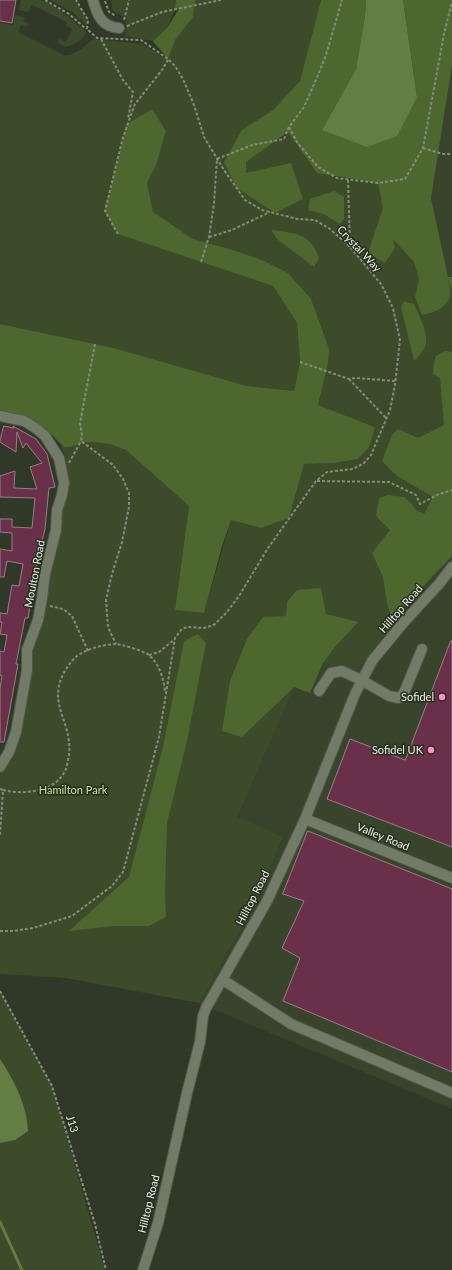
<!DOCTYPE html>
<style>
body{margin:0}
canvas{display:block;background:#303927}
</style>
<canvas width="452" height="1270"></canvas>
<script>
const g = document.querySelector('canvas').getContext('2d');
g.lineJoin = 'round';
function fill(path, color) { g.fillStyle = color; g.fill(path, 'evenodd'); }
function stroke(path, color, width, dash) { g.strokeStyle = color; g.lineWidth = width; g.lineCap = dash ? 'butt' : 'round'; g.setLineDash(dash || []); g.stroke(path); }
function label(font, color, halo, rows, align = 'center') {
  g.font = font + ' Lato,sans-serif'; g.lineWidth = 3; g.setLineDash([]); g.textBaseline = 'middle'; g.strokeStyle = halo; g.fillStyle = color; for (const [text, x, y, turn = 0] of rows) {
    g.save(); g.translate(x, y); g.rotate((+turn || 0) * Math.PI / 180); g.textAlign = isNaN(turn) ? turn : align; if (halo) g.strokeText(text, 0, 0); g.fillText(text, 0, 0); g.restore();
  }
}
const built = new Path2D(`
 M 452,59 L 452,277 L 448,277 L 431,198 Z
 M 452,552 L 452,1109 L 199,1003 L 255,905 L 283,837 L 238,818 L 294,686 L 310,693 L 323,663 L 357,671 Z`);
const green = new Path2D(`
 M 21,0 C 26,0 34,0 40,0 C 54,4 75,22 86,32 C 83,41 65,53 58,42 L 59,39 L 66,42 L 72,29 L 66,26 L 67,22 L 32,5 L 28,12 L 19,10 Z
 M 51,0 L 74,0 L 86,17 L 87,25 L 72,12 Z
 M 111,0 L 176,0 L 175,9 L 167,28 L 153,41 L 125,36 L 126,18 L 113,11 Z
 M 196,0 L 321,0 L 300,81 L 273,110 L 242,130 L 252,145 L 284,139 L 291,130 L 303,154 L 317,172 L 348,180 L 382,182 L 435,216 L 448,277 L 452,277 L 452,552 L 357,671 L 323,663 L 310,693 L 294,687 L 238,817 L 283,837 L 255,905 L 199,1003 L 66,978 L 0,974 L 0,774 L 5,767 L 48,580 L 68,477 L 63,456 L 65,455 L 60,444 L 62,446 L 73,446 L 85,442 L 92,442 L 110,444 L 126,450 L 189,506 L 175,610 L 204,613 L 231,520 L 261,528 L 289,518 L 304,464 L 334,463 L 358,459 L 375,427 L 318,405 L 328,364 L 311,299 L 193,239 L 153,212 L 147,183 L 154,168 L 119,234 L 273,286 L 297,323 L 300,362 L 294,391 L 247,386 L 114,348 L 0,324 L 0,23 L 13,25 L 15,15 L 25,17 L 23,21 L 30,24 L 26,27 L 21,25 L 18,32 L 64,55 C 75,56 85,46 93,39 L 142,44 L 168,59 L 175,40 L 193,17 L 194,6 Z
 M 0,991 L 52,1086 L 105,1270 L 0,1270 Z`);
const forest = new Path2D(`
 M 176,0 L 196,0 L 194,6 L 193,17 L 175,40 L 168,59 L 153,41 L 167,28 L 179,9 L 175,9 Z
 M 321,0 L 366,0 L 365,15 L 356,69 L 322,130 L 417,97 L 403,0 L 452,0 L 452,65 L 431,198 L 448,277 L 452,277 L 452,290 L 448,280 C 449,285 451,292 450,296 C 446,309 433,313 422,315 L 415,297 L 419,279 L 414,262 L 393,239 L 395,248 L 385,263 L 368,253 L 383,208 L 378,183 L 317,173 L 288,132 L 246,162 L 246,173 L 291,163 L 303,199 L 275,213 L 237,188 L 224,162 L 242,130 L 273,110 L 300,81 Z
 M 152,109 L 166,131 L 156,165 L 147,183 L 153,212 L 193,239 L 236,251 L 264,261 L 288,273 L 311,299 L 329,349 L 328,364 L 318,405 L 375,427 L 369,447 L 358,459 L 334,463 L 304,464 L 289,518 L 261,528 L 231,520 L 222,546 L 204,613 L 175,610 L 189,506 L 126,450 L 110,444 L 92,442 L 85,442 L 70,447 L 64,447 L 49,432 L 23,416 L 0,410 L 0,324 L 114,348 L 247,386 L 294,391 L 300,362 L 297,323 L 273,286 L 118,234 L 105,211 L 127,124 Z
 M 334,191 L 344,197 L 344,219 L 340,224 L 323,214 L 308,210 L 310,199 Z
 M 271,230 C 294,233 311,233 319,258 L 314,267 L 277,239 Z
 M 404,301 L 414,304 C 419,316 427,329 426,342 C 426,349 419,356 414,361 L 401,307 Z
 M 445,351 L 452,352 L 452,556 L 392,619 L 387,603 L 383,577 L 372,553 L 390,530 L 376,516 L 379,498 L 388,495 L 404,497 L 411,503 L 416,510 L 424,514 L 433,497 L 397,476 L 382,461 L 392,435 L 398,429 L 418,438 L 444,425 L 440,378 L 433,374 L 434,362 L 436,356 Z
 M 321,588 L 326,614 L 358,622 L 335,647 L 323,663 L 310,693 L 294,687 L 242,737 L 222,731 L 230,681 L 247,639 L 263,617 L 286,616 L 287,602 L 297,590 Z
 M 198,634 L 206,643 L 187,741 L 167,823 L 165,893 L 166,917 L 149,926 L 113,926 L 69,931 L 129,877 L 163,747 L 184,641 Z`);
const water = new Path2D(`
 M 366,0 L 403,0 L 417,97 L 397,136 L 367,147 L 322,130 L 356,69 L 365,15 Z
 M 0,1059 C 14,1080 27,1105 28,1131 L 15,1140 L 0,1143 Z`);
const stream = new Path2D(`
 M 0,1222 L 22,1270`);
const building = new Path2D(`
 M 0,0 L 16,0 L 12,23 L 0,21 Z
 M 4,426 L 14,428 L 13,426 L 36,439 L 47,454 L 55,487 L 49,488 L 45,529 L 38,556 L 28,618 L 25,618 L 16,664 L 18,664 L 4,742 L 0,742 L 0,689 L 2,676 L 0,675 L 0,651 L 4,652 L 7,635 L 0,634 L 2,622 L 0,622 L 0,613 L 7,614 L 12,585 L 19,586 L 23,564 L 7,561 L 4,577 L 0,577 L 0,549 L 12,551 L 12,533 L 0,532 L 0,519 L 12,519 L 12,527 L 32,528 L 35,498 L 0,497 L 0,476 L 15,471 L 14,488 L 37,489 L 30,467 L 42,463 L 26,443 L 23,448 L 17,432 L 16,452 L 0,442 Z
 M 451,641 L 452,641 L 452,847 L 327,799 L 350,739 L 405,760 Z
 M 308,831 L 452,889 L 452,1072 L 283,1001 L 300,958 L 282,948 L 304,901 L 283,894 Z`);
const path = new Path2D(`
 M 45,0 L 69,14 L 86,29
 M 105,1 L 109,12 L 116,16
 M 124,20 L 129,0
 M 127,26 L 162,12 L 221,0
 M 101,39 L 123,80 L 133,92 L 128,119
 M 289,127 L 297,142 L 318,167 L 337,178 L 378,183 L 405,179 L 423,148 L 444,34 L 452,2
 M 423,148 L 443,154 L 452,154
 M 348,180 L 350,247
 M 118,234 L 105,211 L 123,137 L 135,104 L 162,70 L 168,60
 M 209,237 L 232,230 L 270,212
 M 201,262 L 209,237 L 214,204 L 217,159 L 252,145 L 284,139 L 289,127 L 304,107 L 318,75 L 326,55 L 342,0
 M 95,344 L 80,423 L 82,435 L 81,441 L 113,465 L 123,479 L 129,493 L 129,507 L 122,542 L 112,574 L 106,600 L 108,627 L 116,644
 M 300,362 L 349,379 L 356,378 L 395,381
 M 349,379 L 386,418
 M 69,463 L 81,441
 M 317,481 L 389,482 L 416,495 L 420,504 L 437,495 L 452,490
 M 50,606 L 63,609 L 72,616 L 88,651
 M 149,655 L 159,652 L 175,639
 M 0,789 L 3,790 L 0,835
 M 3,790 C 23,795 53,792 64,773 C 67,768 68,761 69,755 C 73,718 41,701 71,662 C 80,650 101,645 115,644 C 121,644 145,651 150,656 C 159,664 164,679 165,692
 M 0,931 L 13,931 L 33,928 L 72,916 L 112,886 L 123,872 L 159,737 L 175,638 L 182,629 L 187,627 L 204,628 L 211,626 L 215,624 L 227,612 L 239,596 L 268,548 L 316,481 L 327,472 L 353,469 L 364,463 L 371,455 L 390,410 L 395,385 L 400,340 L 393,308 L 381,284 L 350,247 L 330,229 L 315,220 L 297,219 L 262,210 L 245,200 L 224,170 L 204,137 L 194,105 L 183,79 L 175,66 L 168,59 L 141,40 L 97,38 L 87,29 L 88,20 L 76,0
 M 0,991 L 52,1086 L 95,1224 L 106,1270`);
const minor = new Path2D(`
 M 93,0 C 97,15 102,27 119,28
 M 0,416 L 24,421 L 37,429 L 45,436 L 59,458 L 64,483 L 62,495 L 57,510 L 56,530 L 45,574 L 42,598 L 38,620 L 27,650 L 27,670 L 16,732 L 9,752 L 0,767
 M 319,691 L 331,673 L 342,671 L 363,681 L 389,696 L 399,698 L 404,693 L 422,649
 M 305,819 L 452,878
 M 223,980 L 248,996 L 291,1024 L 452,1093
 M 143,1270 L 158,1223 L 187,1093 L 200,1042 L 203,1016 L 206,1008 L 267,901 L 305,819 L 355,694 L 372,661 L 404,622 L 439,584 L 452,567`);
const markers = [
 [442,697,4,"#fe8ebc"],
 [431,750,4,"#fe8ebc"]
];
const streetNames = [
 ["Crystal Way",359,249,47],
 ["Moulton Road",35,574,-79],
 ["Hilltop Road",401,609,-49],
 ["Valley Road",383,837,22],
 ["Hilltop Road",253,898,-63],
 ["J13",72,1124,73],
 ["Hilltop Road",149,1204,-76]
];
const poiNames = [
 ["Sofidel",434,697],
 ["Sofidel UK",423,750]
];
const parkNames = [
 ["Hamilton Park",73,790]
];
fill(built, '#39442d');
fill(green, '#3c4b29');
fill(forest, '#4e672e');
fill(water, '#637d43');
stroke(stream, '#637d43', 3);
fill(building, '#6b3049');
stroke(building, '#967e86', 1);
stroke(minor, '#4f5748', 12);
stroke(path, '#848c7d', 2, [3, 2]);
stroke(minor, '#727b68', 10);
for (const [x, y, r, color] of markers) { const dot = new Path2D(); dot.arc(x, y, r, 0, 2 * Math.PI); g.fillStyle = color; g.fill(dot); stroke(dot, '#262e1e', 1.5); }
label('11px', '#edf3e8', '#262e1e', streetNames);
label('11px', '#edf3e8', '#262e1e', poiNames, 'right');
label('11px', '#c1e994', '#262e1e', parkNames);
</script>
